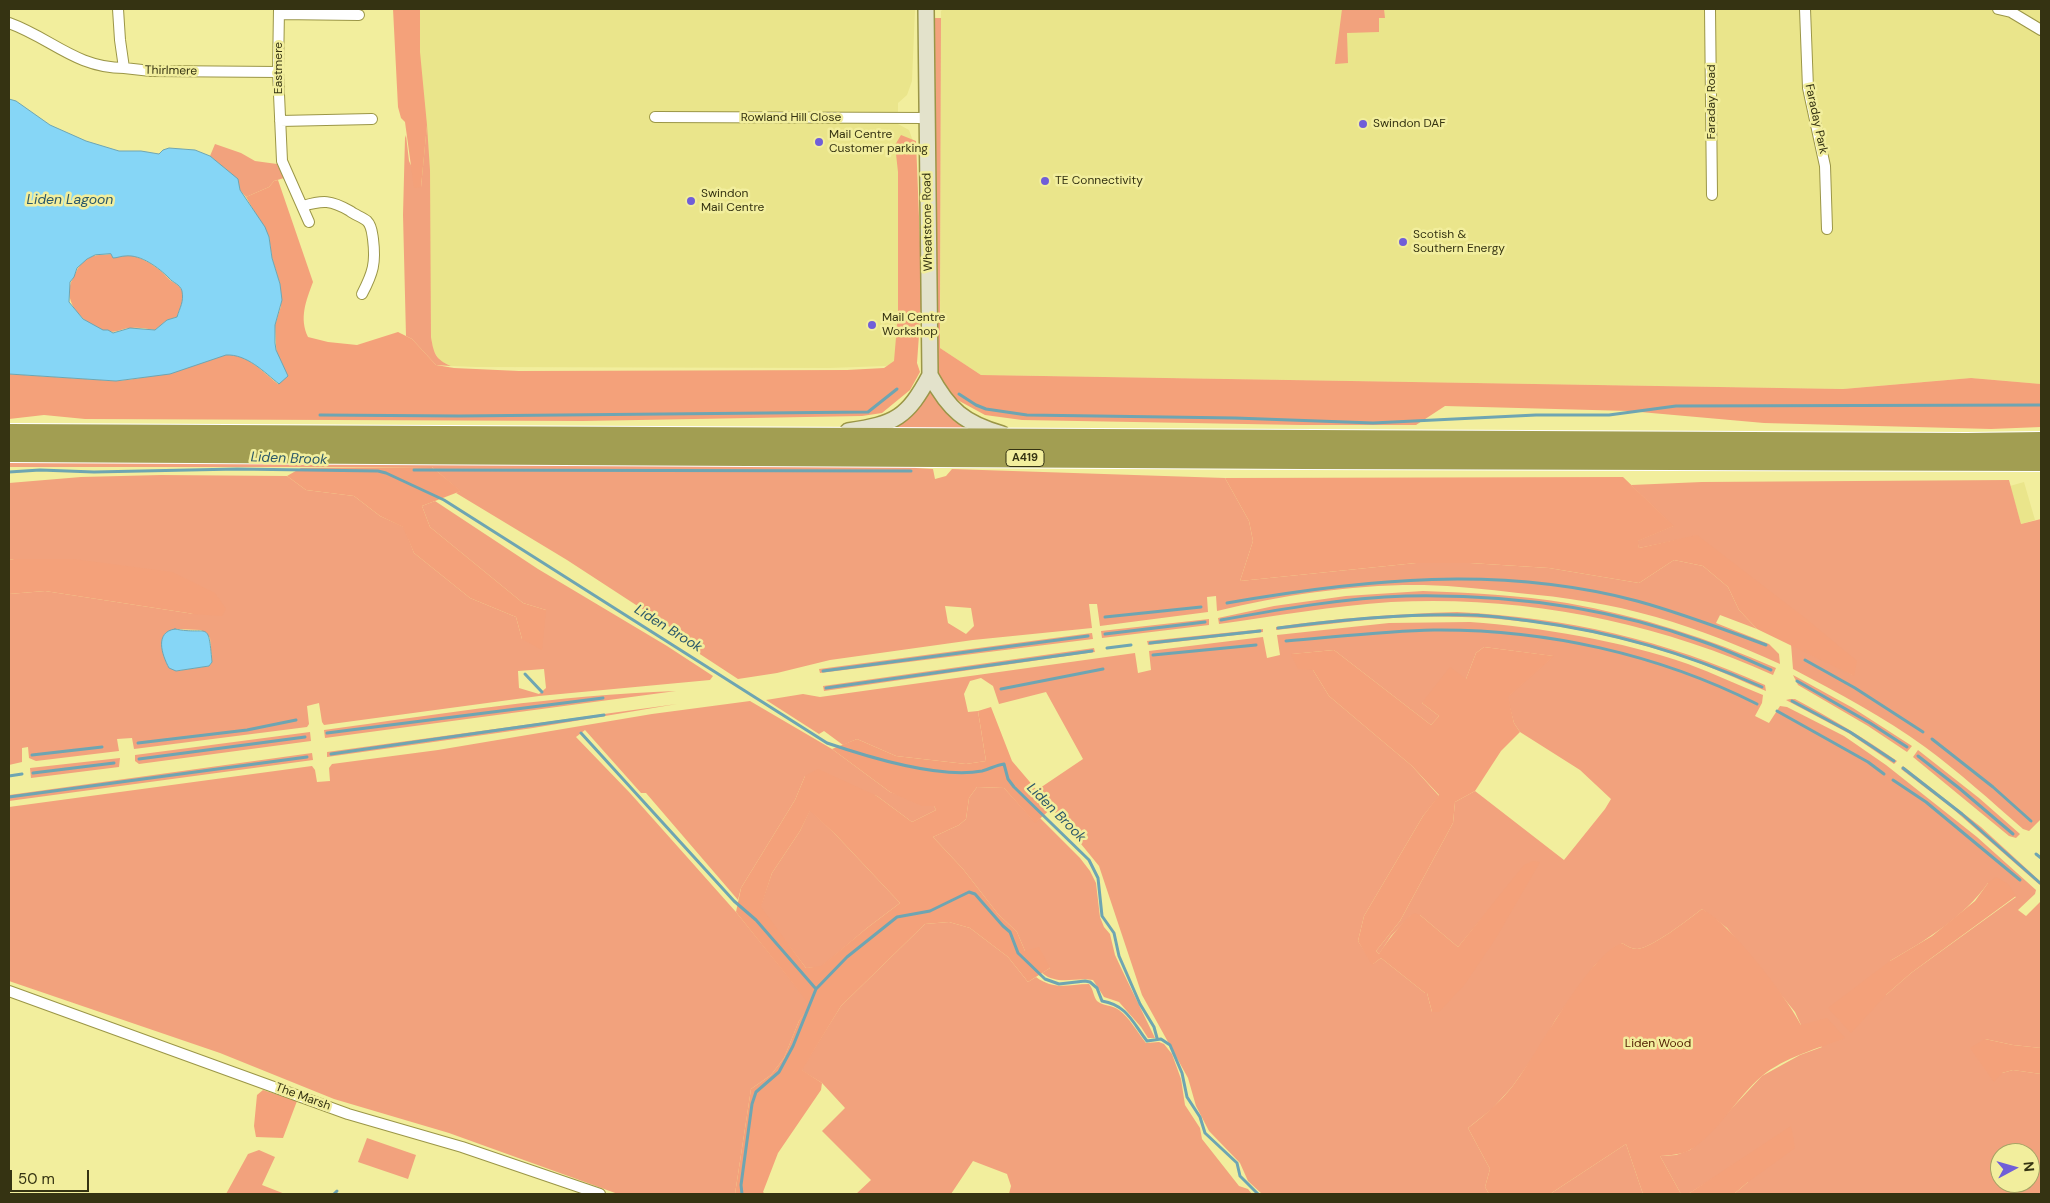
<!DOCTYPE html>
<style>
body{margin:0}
#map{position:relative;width:2050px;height:1203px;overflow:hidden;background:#f2ee9d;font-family:"DM Sans",sans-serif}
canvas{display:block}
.frame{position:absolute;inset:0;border:10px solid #353312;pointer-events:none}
.north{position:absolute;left:1990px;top:1143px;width:50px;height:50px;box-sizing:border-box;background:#f2ee9d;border:1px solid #a6a365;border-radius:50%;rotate:84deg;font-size:14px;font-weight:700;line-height:20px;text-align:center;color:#353312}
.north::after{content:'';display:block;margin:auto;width:18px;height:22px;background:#705ed8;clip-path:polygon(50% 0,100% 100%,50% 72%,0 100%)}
.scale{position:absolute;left:10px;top:1170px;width:79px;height:22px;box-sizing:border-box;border:2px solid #353312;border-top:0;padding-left:6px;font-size:15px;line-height:18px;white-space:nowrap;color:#353312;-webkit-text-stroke:4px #f2ee9d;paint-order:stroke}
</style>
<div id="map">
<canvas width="2050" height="1203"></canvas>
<div class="frame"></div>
<div class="north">N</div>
<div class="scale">50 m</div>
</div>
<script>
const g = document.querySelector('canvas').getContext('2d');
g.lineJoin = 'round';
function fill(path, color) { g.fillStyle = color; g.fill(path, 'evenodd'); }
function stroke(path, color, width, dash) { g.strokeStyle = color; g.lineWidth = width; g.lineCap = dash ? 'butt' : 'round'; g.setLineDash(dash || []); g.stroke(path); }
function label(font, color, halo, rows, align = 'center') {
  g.font = font + ' "DM Sans",sans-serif'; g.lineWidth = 5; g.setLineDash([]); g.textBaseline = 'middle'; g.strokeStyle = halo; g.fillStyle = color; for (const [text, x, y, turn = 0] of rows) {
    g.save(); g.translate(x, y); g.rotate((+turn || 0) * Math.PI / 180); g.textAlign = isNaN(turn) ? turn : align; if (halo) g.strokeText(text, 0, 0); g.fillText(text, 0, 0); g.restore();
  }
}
const built = new Path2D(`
 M 407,9 L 915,9 L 912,81 L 907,95 L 898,103 L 898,124 L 909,130 L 914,144 L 917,354 L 886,366 L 830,368 L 476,367 L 451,366 L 440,361 L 433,350 L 431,337 L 430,277 Z
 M 943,9 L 2041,9 L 2041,384 L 1971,378 L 1843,389 L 981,375 L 940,348 L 941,18 L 941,11 Z
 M 2024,482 L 2035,520 L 2021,524 L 2010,486 Z`);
const green = new Path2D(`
 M 1342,9 L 1384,9 L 1385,18 L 1379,18 L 1379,32 L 1347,33 L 1348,63 L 1335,64 Z
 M 935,18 L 941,18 L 940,309 L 936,309 Z
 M 427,125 L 430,170 L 431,337 C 434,354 435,359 451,366 L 436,365 L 412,339 L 406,336 L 403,215 L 405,138 L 406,135 L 409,161 L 421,187 Z
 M 215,144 L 241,153 L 255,161 L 277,164 L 284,178 L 274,181 L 269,187 L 246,197 L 240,190 L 237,179 L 210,156 Z
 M 929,390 L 946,412 L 954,421 L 968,429 L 890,430 L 915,412 Z
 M 9,459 L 912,463 L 916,468 L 933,469 L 935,479 L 946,476 L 952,469 L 1225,478 L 1249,521 L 1253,541 L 1240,581 L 1416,563 L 1470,563 L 1549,568 L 1639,583 L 1674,560 L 1703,566 L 1728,587 L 1739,610 L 1757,629 L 1720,615 L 1716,623 L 1769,644 L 1779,654 L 1780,664 C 1740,646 1699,629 1656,617 C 1611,604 1564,597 1518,593 C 1487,589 1455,586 1424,585 C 1356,584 1282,595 1217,611 L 1216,596 L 1207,597 L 1208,612 L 1100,626 L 1097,604 L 1089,604 L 1092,628 L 973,640 L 830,660 L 777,673 L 738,679 L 686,645 L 679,633 L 567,560 L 456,493 L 460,491 L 432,467 L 9,467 ZM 945,606 L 971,608 L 974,626 L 966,634 L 948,623 Z
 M 161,475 L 287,476 L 306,490 L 354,496 L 380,516 L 404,527 L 414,553 L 470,598 L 516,617 L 522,639 L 546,610 L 523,603 L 430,527 L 422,506 L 435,501 L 538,569 L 667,646 L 713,676 L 710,680 L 539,696 L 324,725 L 322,722 L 319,703 L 307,706 L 309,724 L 307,727 L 134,749 L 132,738 L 117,739 L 119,751 L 36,761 L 29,758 L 28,747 L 22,748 L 22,762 L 9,765 L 9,594 L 45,591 L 194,614 L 14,559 L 9,560 L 9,483 L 81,477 ZM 175,629 L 201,630 L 210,638 L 212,662 L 209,666 L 176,671 ZM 544,669 L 546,688 L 539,694 L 519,688 L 518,671 Z
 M 2009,480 L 2021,524 L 2041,519 L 2041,819 L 2029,831 L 2023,829 C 1991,801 1959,772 1925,747 C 1884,717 1838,693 1793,669 L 1791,644 L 1853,675 L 1697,536 L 1639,548 L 1637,541 L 1673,526 L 1631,485 L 1702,482 Z
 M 1423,591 C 1471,593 1519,595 1567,603 C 1640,616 1708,638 1776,668 L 1773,675 C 1654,621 1522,595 1391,602 C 1333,606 1276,616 1219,624 L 1218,618 L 1274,606 L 1346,596 Z
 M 1457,612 C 1569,618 1662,639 1765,685 L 1766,691 C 1739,680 1712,667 1685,658 C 1614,634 1536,619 1462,617 C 1399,614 1338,623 1276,630 L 1276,627 C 1336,618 1396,614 1457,612 Z
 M 1209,619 L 1209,625 L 1102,638 L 1101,631 Z
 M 1470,622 C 1540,627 1622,641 1688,664 C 1713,673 1738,685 1763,695 L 1762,703 L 1755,716 L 1769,723 L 1780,706 L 1787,707 L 1844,736 L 1886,765 L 1977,837 L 2036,890 L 2035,894 L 2018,910 L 2026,916 L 2041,901 L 2041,1048 L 2013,1045 L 1985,1039 L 2002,1073 L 2013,1070 L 2041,1074 L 2041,1194 L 1734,1194 L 1748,1182 L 1722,1173 L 1688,1194 L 1681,1194 L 1660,1156 L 1676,1155 L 1690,1150 L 1707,1135 L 1762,1076 L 1800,1055 L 1822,1047 L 1801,1025 L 1795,1012 L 1727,928 L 1702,909 C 1689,919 1652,948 1637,949 C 1632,949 1627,946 1622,943 L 1595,965 L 1556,1019 L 1539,1049 L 1512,1087 L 1492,1109 L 1468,1128 L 1490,1169 L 1485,1187 L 1489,1194 L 1262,1194 L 1248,1181 L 1240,1163 L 1209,1131 L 1196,1106 L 1188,1078 L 1142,995 L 1099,866 L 1037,790 L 1083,759 L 1046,692 L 999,704 L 993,686 L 981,678 L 970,681 L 964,694 L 968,712 L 978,711 L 986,761 L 966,764 L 896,756 L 857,739 L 843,745 L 824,731 L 819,734 L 766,700 L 803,694 L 820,697 L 1135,653 L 1138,673 L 1151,670 L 1149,651 L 1263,637 L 1267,658 L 1280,655 L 1277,635 L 1389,623 ZM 1484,647 L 1553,656 L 1507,697 L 1514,723 L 1520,732 L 1580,770 L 1611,799 L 1605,809 L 1564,860 L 1475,791 L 1455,802 L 1453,823 L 1400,921 L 1376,951 L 1379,954 L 1391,936 L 1410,916 L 1420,915 L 1458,947 L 1483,917 L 1432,1012 L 1427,993 L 1425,993 L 1381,958 L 1373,964 L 1358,941 L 1364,916 L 1423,816 L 1439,796 L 1412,766 L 1329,696 L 1313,670 L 1292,654 L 1334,650 L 1431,725 L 1439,716 L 1422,703 L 1466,679 L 1476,653 ZM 1988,883 L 2016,897 L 1911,973 L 1886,995 L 1890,961 C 1926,940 1963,918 1988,883 ZM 2000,1153 L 2030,1153 L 2030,1183 L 2000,1183 Z
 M 1263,629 L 1263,632 L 1148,645 L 1147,641 Z
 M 1092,633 L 1093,639 L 820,673 L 819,669 Z
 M 1094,648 L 1095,652 L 824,691 L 823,686 Z
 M 1793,675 L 1853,708 L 1912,746 L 1907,752 L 1868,726 L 1798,685 Z
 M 676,691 L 325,738 L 324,730 C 440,714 558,695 676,691 Z
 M 1790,699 L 1795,699 C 1831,718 1864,738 1897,761 L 1894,764 L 1850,734 L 1786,700 Z
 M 750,701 L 832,749 L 890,792 L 934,806 L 936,810 L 912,822 L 877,796 L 805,776 L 795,800 L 741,888 L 738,900 L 646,793 L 641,793 L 585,730 L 576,737 L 630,793 L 736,912 L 811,1005 L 799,1021 L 784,1058 L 771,1075 L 751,1089 L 735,1194 L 618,1194 L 449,1133 L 334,1099 L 220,1053 L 9,981 L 9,807 L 312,766 L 315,770 L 317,782 L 330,781 L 329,768 L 332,764 L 438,750 L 652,714 Z
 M 677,704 L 533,728 L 327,757 L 327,752 Z
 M 310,732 L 311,741 L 139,764 L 135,761 L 135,755 Z
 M 1918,750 L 1979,798 L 2020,834 L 2016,838 L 2009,836 L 1913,757 Z
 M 312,753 L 313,760 L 9,801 L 9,795 Z
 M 120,758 L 119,767 L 31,778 L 30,768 Z
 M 1903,766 L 1981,827 L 2041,882 L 2041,886 L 1953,809 L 1901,769 Z
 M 977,787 L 1004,788 L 1035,822 L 1040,818 L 1080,858 L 1090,871 L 1096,883 L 1100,917 L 1104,927 L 1110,934 L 1115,955 L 1123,972 L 1155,1038 L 1148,1038 L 1141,1027 L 1119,1002 L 1104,997 L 1093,980 C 1075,977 1058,986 1042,973 L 1050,968 L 1025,951 L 1017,932 L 998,914 L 963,869 L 933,837 L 959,825 L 966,819 L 969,798 Z
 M 810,810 L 836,835 L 900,903 L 867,928 L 821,967 L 806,968 L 760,908 L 772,873 L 800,831 Z
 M 949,922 L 970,928 L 1008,957 L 1028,982 L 1036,977 C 1055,991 1068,984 1089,984 C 1094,990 1093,996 1097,1001 C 1102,1006 1113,1005 1119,1010 C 1130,1018 1137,1032 1146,1043 L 1159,1042 L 1164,1044 L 1172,1054 L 1181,1079 L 1185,1105 L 1200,1128 L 1202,1139 L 1239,1186 L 1248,1189 L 1252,1194 L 1009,1194 L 1011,1186 L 1007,1174 L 973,1161 L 951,1194 L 856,1194 L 871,1180 L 822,1131 L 845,1108 L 822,1083 L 801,1070 L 841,1006 L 925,924 Z
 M 367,1138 L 416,1155 L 408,1179 L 358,1162 Z
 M 1626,1144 L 1643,1194 L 1550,1194 Z
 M 259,1150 L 275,1157 L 262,1185 L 285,1194 L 226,1194 L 248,1154 Z`);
const forest = new Path2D(`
 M 393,9 L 420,9 L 420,52 L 427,125 L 421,187 L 414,188 L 405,122 L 401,118 L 398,107 Z
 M 901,135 L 916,141 L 922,293 L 917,363 L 920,372 L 910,390 L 882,413 L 862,416 L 583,421 L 85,419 L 44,415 L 9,419 L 9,374 L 116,381 C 155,378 190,366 226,354 C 247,354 263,372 278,384 L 275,325 L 281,306 L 280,284 L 272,258 L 269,237 L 246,197 L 269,187 L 274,181 L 278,180 L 313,282 C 306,301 299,318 308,337 L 328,342 L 357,345 L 398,332 L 412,339 L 436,365 L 454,368 L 519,371 L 847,370 L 884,368 L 894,361 L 898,314 L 898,172 L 895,145 Z
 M 111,254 L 120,257 C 134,250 160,268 168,278 C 172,283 180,284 182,291 C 185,302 180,307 177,317 L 167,320 L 155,330 C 147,329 140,327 132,328 C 119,328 115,336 99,329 C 80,320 61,300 73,278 C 78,269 78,264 89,258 C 95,254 104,255 111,254 Z
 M 936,309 L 940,309 L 940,348 L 981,375 L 1843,389 L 1971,378 L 2041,384 L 2041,427 L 1991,429 L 1764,423 L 1629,411 L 1445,406 L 1416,425 L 1301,425 L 1022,420 L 985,415 L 952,397 L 938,374 Z
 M 432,467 L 461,491 L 422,506 L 430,527 L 523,603 L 546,610 L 542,650 L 522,639 L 516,617 L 470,598 L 414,553 L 403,527 L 380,516 L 354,496 L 306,490 L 287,476 L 301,468 Z
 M 1623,477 L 1674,526 L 1638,541 L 1639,548 L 1697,535 L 1805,618 L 1857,661 L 1854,676 L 1757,629 L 1739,610 L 1728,587 L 1703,566 L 1674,560 L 1639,583 L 1549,568 L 1470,563 L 1416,563 L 1240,581 L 1253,541 L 1249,521 L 1225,478 Z
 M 14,559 L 73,559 L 172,572 L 215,593 L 226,609 L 222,616 L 194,614 L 45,591 L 9,594 L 9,560 Z
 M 1484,647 L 1554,656 L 1508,697 L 1514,723 L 1520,732 L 1501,751 L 1475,791 L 1455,802 L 1453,823 L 1400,921 L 1376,951 L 1379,954 C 1382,948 1406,917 1411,915 C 1415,913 1416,914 1420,915 L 1458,947 L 1524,865 L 1533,861 L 1540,862 L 1496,938 L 1465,984 L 1439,1012 L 1432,1012 L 1427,993 L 1425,993 L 1381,958 L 1372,965 L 1358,941 L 1364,916 L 1423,816 L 1439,795 L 1412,766 L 1329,696 L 1313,670 L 1298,669 L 1291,654 L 1334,650 L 1431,725 L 1439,716 L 1422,703 L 1450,667 L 1466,679 L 1476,653 Z
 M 991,707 L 1012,761 L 1052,808 L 1035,823 L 1004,788 L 977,787 L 969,798 L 966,819 L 959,825 L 933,837 L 963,869 L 998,914 L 1017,932 L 1025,951 L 1039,947 L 1050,968 L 1028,982 L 1008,957 L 970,928 L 949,922 L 925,924 L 841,1006 L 802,1070 L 822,1083 L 821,1090 L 778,1153 L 763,1192 L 765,1194 L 735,1194 L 751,1089 L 771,1075 L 784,1058 L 799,1021 L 810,1005 L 736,912 L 741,888 L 795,800 L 805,776 L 818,769 L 877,796 L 912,822 L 936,810 L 934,806 L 922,806 L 890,792 L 832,749 L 857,739 L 896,756 L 966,764 L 986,761 L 978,711 ZM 810,811 L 836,835 L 900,903 L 867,928 L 821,966 L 806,968 L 761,907 L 772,873 L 800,831 Z
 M 1996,877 L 2008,884 L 2016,896 L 1911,973 L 1886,995 L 1851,1033 L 1828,1008 L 1890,961 L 1932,936 L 1975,901 L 1988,883 Z
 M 1702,909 C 1729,922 1787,997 1801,1025 L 1827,1018 L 1845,1038 C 1817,1049 1785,1057 1762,1076 C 1736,1098 1719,1132 1690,1150 C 1681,1155 1670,1155 1660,1156 L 1681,1194 L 1643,1194 L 1626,1144 L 1550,1194 L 1489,1194 L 1485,1187 L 1490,1169 L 1468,1128 C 1484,1116 1499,1103 1512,1087 C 1538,1054 1587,956 1622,943 C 1627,946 1632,949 1637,949 C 1652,948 1689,919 1702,909 Z
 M 1985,1039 L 2013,1045 L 2041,1048 L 2041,1074 L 2013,1070 L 2002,1073 L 1994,1082 L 1970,1048 Z
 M 263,1090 L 297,1101 L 283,1138 L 256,1137 L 254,1126 L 257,1095 Z
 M 1791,1126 L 1795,1148 L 1748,1182 L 1734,1194 L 1688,1194 Z`);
const water = new Path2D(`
 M 9,99 L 16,101 L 50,125 L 86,141 L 119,151 L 141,151 L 159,154 L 163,150 L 169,148 L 195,150 L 210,156 L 238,179 L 240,190 L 265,227 L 269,237 L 272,258 L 280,284 L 282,300 L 275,325 L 275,343 L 276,350 L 288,376 L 279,384 C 264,372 247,354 226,355 L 170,374 L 116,381 L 9,374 ZM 111,254 L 113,258 C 117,258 121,256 125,256 C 141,254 159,268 169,278 C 173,283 180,284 182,291 C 184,302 180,307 177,317 L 167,320 L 155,330 L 130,328 L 113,333 L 108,330 L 103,330 L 83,319 L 69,302 L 70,282 L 74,277 L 77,268 L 87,259 L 95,255 Z
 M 175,629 C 209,636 208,618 212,662 L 209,666 L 176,671 L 169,668 C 162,655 154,632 175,629 Z`);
const stream = new Path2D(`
 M 959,394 L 976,405 L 986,409 L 1027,415 L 1235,418 L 1373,423 L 1536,415 L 1609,415 L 1676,406 L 2041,405
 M 320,415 L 459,416 L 868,412 L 897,389
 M 414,470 L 911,471
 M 9,472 L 40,470 L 94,472 L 237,469 L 378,471 L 386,473 L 444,500 L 827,743 C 868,757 939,779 982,771 C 990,769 996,765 1004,764 L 1008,779 L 1014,787 L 1089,860 L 1098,878 L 1102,916 L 1114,933 L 1119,956 L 1140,1004 L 1154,1027 L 1157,1038
 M 1227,603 C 1364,579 1500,565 1637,601 C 1681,613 1723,629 1766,645
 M 1105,617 L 1201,607
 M 1221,620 C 1282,609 1344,598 1406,596 C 1505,594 1607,607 1701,641 C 1725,649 1748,660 1771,670
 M 1278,628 C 1342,620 1406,613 1470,615 C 1491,615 1510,619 1530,621 C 1614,632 1685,653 1762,687
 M 1105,634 L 1205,622
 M 1286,641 C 1335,637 1385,631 1434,630 C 1545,629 1658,654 1757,704
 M 1150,643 L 1260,631
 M 1107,648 L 1131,645
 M 1153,655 L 1256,645
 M 1805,660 L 1855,688 L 1923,732
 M 823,671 L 1088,636
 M 525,674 L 542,692
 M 1797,681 L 1870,723 L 1907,747
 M 826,688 L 1092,651
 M 1001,689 L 1103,669
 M 1792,701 L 1850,732 L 1894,761
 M 1777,711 L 1868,762 L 1884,774
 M 327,733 L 603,698
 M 581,733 L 734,901 L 756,920 L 816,989
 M 1932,739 L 1993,787 L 2031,821
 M 138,743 L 247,730 L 296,720
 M 331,754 L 604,715
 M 32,755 L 102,747
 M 1918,756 L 1959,788 L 2013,834
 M 139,759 L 305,737
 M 1903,768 L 1962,814 L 2040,883
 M 33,773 L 114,763
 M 9,776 L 22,774
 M 1893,780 L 1926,802 L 2020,880
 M 9,797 L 307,757
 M 2036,854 L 2041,858
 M 334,1194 L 337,1191
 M 742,1194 L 741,1185 L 752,1104 L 756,1092 L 779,1072 L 793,1046 L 816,989 L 847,957 L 897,917 L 930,911 L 969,892 L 975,894 L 1003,926 L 1010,932 L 1018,953 L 1045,979 L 1059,984 L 1085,981 L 1090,982 L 1097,988 L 1102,1001 C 1127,1005 1133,1023 1147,1041 L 1161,1039 L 1170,1045 L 1182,1073 L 1187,1097 L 1200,1117 L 1205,1133 L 1237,1163 L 1240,1176 L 1258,1194`);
const street = new Path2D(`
 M 118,9 L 120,40 L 124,68 L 151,71 L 278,72
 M 279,9 L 278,72 L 282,161 L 309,222
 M 1710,9 L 1712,195
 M 1805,9 L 1808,88 L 1825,166 L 1827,229
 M 1998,9 L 2011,12 L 2041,30
 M 279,14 L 359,15
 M 9,23 C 51,38 76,68 124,68
 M 655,117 L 927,118
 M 280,121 L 372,119
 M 303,206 C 323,200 331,200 350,211 C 355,215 362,217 367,221 C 372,226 372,233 373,239 C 376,263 373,273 362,294
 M 9,991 L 348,1114 L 462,1147 L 600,1194`);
const secondary = new Path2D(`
 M 926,9 L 930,375 C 949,410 964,423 1002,434
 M 848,431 C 895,424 907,418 930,375`);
const highway = new Path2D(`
 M 9,434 L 1967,443 L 2041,442
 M 9,452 L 1303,459 L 2041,461`);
const markers = [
 [1363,124,5,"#705ed8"],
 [819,142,5,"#705ed8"],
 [1045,181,5,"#705ed8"],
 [691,201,5,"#705ed8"],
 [1403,242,5,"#705ed8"],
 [872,325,5,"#705ed8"]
];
const shields = [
 [1025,458,38]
];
const shieldNames = [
 ["A419",1025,458]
];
const streetNames = [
 ["Eastmere",279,68,-90],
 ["Thirlmere",171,71,1],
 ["Faraday Road",1712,102,-90],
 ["Rowland Hill Close",791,118],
 ["Faraday Park",1816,119,78],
 ["Wheatstone Road",928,222,-91],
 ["The Marsh",303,1097,20]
];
const poiNames = [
 ["Swindon DAF",1373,124],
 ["Mail Centre",829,135],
 ["Customer parking",829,149],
 ["TE Connectivity",1055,181],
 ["Swindon",701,194],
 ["Mail Centre",701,208],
 ["Scotish &",1413,235],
 ["Southern Energy",1413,249],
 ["Mail Centre",882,318],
 ["Workshop",882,332]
];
const parkNames = [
 ["Liden Wood",1658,1044]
];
const waterNames = [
 ["Liden Lagoon",70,200],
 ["Liden Brook",289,459,2],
 ["Liden Brook",668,629,32],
 ["Liden Brook",1056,813,45]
];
fill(built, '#eae58b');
fill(green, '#f2a27d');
fill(forest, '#f4a17a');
fill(water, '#86d6f6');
stroke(water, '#6ea5b2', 1);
stroke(stream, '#6ea5b2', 3);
stroke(street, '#9b9647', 12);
stroke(secondary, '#9b9647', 18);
stroke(highway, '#fff', 22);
stroke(street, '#fff', 10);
stroke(secondary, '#e3e2cb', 15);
stroke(highway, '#a29e52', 20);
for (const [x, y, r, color] of markers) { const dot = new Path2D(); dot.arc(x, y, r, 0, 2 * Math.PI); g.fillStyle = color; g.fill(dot); stroke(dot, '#f2ee9d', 2); }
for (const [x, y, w] of shields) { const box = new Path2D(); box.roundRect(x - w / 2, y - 8.5, w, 17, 4); g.fillStyle = '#f2ee9d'; g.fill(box); stroke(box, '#353312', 1); }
label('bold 11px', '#353312', null, shieldNames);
label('12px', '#353312', '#f2ee9d', streetNames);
label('12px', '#353312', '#f2ee9d', poiNames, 'left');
label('12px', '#542104', '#f2ee9d', parkNames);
label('italic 14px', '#2b5869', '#f2ee9d', waterNames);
</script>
